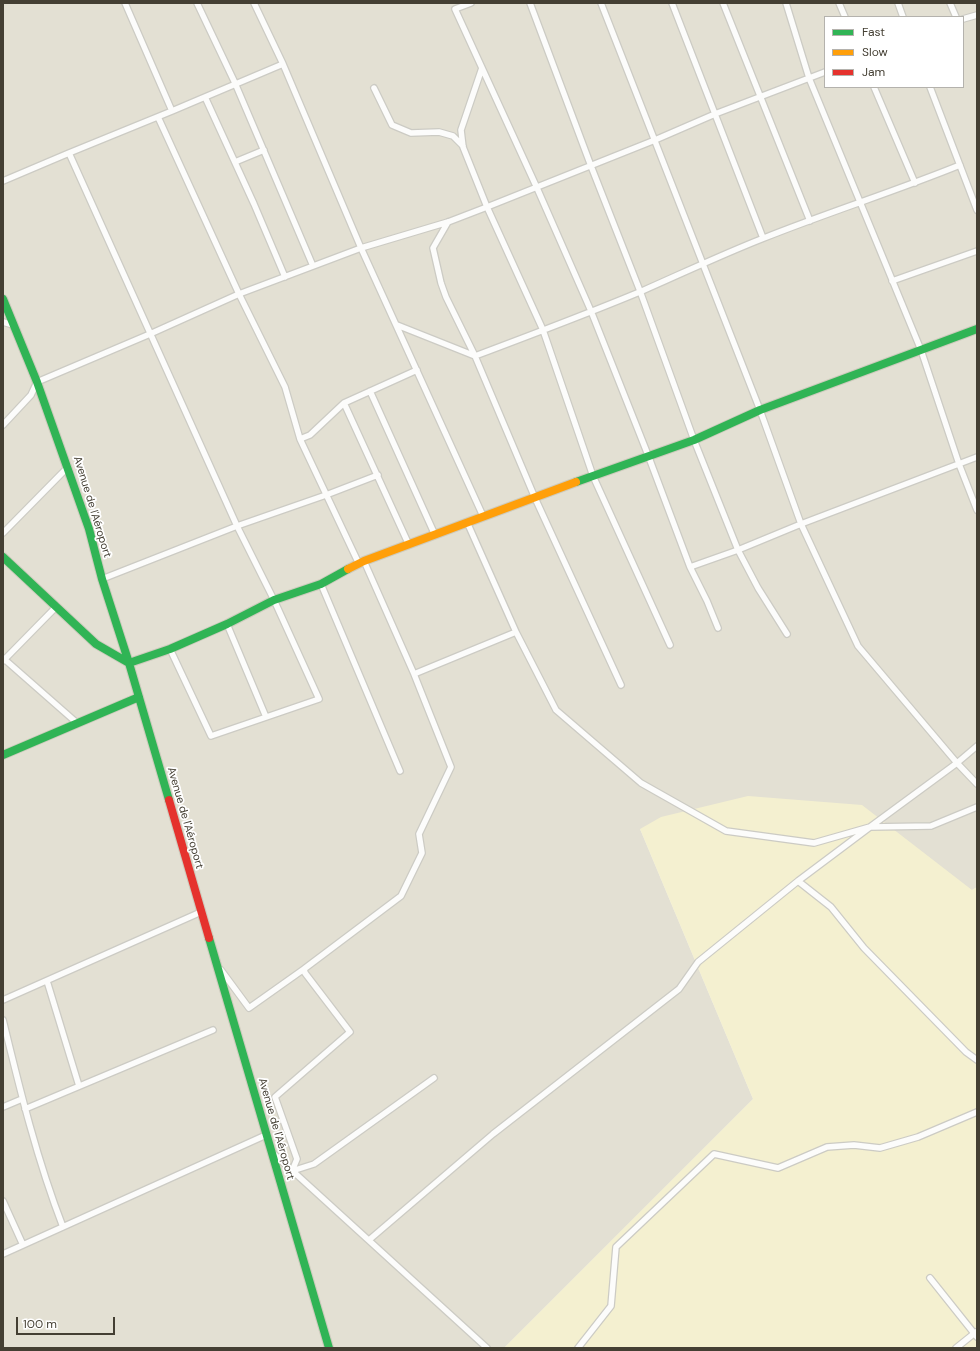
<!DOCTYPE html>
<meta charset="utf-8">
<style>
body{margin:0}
#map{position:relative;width:980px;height:1351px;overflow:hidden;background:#eeede6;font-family:"DM Sans",sans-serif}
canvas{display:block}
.frame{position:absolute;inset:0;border:4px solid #443f33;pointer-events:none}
.legend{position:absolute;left:824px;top:16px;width:140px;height:72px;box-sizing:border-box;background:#fff;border:1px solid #b4b2ad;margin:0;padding:5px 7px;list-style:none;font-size:12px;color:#443f33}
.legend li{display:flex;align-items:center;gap:8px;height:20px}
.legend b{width:20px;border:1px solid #b4b2ad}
.scale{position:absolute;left:16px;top:1317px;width:99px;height:18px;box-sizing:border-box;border:2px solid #443f33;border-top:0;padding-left:5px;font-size:12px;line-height:14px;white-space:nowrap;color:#443f33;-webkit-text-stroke:3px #fff;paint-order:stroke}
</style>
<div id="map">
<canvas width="980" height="1351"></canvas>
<div class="frame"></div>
<ul class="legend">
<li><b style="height:5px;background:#30b455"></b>Fast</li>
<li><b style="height:5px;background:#ff9f0a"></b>Slow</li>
<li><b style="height:5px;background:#e5322d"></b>Jam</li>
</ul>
<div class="scale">100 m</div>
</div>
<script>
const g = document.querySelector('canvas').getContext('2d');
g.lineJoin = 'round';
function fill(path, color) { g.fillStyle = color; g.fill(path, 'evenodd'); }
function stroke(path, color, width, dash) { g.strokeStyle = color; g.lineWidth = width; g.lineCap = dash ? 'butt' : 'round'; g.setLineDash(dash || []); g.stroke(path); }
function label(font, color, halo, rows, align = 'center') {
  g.font = font + ' "DM Sans",sans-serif'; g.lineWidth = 3.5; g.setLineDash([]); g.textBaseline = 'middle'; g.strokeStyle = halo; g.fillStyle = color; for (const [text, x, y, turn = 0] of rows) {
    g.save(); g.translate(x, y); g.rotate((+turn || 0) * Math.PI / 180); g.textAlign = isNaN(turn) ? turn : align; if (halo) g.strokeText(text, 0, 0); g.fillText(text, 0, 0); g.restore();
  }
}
const residential = new Path2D(`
 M 3,3 L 977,3 L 977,887 L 972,890 L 640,829 L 753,1099 L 504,1348 L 3,1348 ZM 825,17 L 963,17 L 963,87 L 825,87 Z`);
const sand = new Path2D(`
 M 748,796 L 862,805 L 972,890 L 977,887 L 977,1348 L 504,1348 L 753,1099 L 640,829 L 661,817 Z`);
const street = new Path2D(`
 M 197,3 L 235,83 L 313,266
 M 254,3 L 283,64 L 361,248 L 483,516
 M 471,3 L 455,9 L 537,188 L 591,311 L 648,455 L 690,567 L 707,601 L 718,628
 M 530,3 L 591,166 L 640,291 L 694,440 L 738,550 L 758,588 L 787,634
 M 601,3 L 760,410 L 801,524 L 858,646 L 957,763 L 977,784
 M 672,3 L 763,238
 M 723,3 L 810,221
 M 786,3 L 809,78 L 921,350 L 959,464 L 977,510
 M 839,3 L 845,17
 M 898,3 L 903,17
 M 950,3 L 956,17
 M 963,19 L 977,15
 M 482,68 L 461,130 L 463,147 L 487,207 L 543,330 L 593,476 L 670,645
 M 874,87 L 915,183
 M 930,87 L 977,210
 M 374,88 L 392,125 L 411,133 L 439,132 L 453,136 L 463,146
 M 205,97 L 283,64
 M 172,111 L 205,97 L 254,204 L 285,277
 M 158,117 L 239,294 L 285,387 L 300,439 L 359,564
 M 69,153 L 172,111 L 125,3
 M 235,162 L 264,150
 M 3,181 L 69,153 L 237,526 L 274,600 L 319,699 L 211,736 L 170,649
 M 448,222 L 433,248 L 441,283 L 446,297 L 475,356 L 535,498 L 621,685
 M 892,281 L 977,251
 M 3,322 L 13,325
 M 397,325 L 475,356 C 531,335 587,314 642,291 C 683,273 723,254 764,238 C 829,212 896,191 960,165
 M 370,391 L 435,535
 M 3,425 L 31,395 L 37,382 L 150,334 L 239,294 L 361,248 L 448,222 L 487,207 L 655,140 L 715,114 L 825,72
 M 300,439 L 310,435 L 344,403
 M 467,522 L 516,632
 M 3,533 L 68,467
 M 409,545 L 344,403 L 417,370
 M 690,567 L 738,550 L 801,524 L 977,457
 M 102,579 L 237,526 L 326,495 L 378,475
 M 321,584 L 400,771
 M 227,624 L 266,717
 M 3,658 L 77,723
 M 3,661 L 56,607
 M 414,674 L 516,632 L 556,710 L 641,783 L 726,831 L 814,843 L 870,827 L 957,763 L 977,746
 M 798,881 L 831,907 L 864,948 L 966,1052 L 977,1060
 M 221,970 L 249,1008 L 304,969
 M 47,981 L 79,1086
 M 3,1000 L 201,912
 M 3,1020 C 20,1090 37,1160 63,1227
 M 3,1107 L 22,1099
 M 25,1109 L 213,1030
 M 274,1154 L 487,1348
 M 292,1171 L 297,1159 L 275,1097 L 350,1032 L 305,973 L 304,969 L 401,896 L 422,853 L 419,834 L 451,767 L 414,674 L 364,561
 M 292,1171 L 314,1164 L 434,1078
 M 3,1201 L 23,1245
 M 369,1240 L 493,1134 L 679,989 L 698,962 L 798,881 L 870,827 L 931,826 L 977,807
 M 3,1254 L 266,1135
 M 930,1278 L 977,1337
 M 578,1348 L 611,1306 L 616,1247 L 714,1154 L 778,1168 L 827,1147 L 854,1145 L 880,1148 L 918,1137 L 977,1112
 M 956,1348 L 976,1332`);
const fast = new Path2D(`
 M 3,299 L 37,382 L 89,529 L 102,579 L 129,663 L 169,800
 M 576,482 L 694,440 L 760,410 L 977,329
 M 3,557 L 96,644 L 129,663 L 170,649 L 227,624 L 274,600 L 321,584 L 348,569
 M 3,755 L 139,697
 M 209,938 L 329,1348`);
const slow = new Path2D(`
 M 348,569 L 364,561 L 576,482`);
const jam = new Path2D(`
 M 169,800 L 209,938`);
const streetNames = [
 ["Avenue de l'Aéroport",92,507,73],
 ["Avenue de l'Aéroport",185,818,74],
 ["Avenue de l'Aéroport",276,1129,74]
];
fill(residential, '#e3e0d3');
fill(sand, '#f4f0d0');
stroke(street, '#cccbc4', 8);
stroke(fast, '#cecbbd', 10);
stroke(slow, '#cecbbd', 10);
stroke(jam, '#cecbbd', 10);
stroke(street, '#fcfcfb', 5.5);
stroke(fast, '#30b455', 8);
stroke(slow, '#ff9f0a', 8);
stroke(jam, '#e5322d', 8);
label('11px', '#443f33', '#fff', streetNames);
</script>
